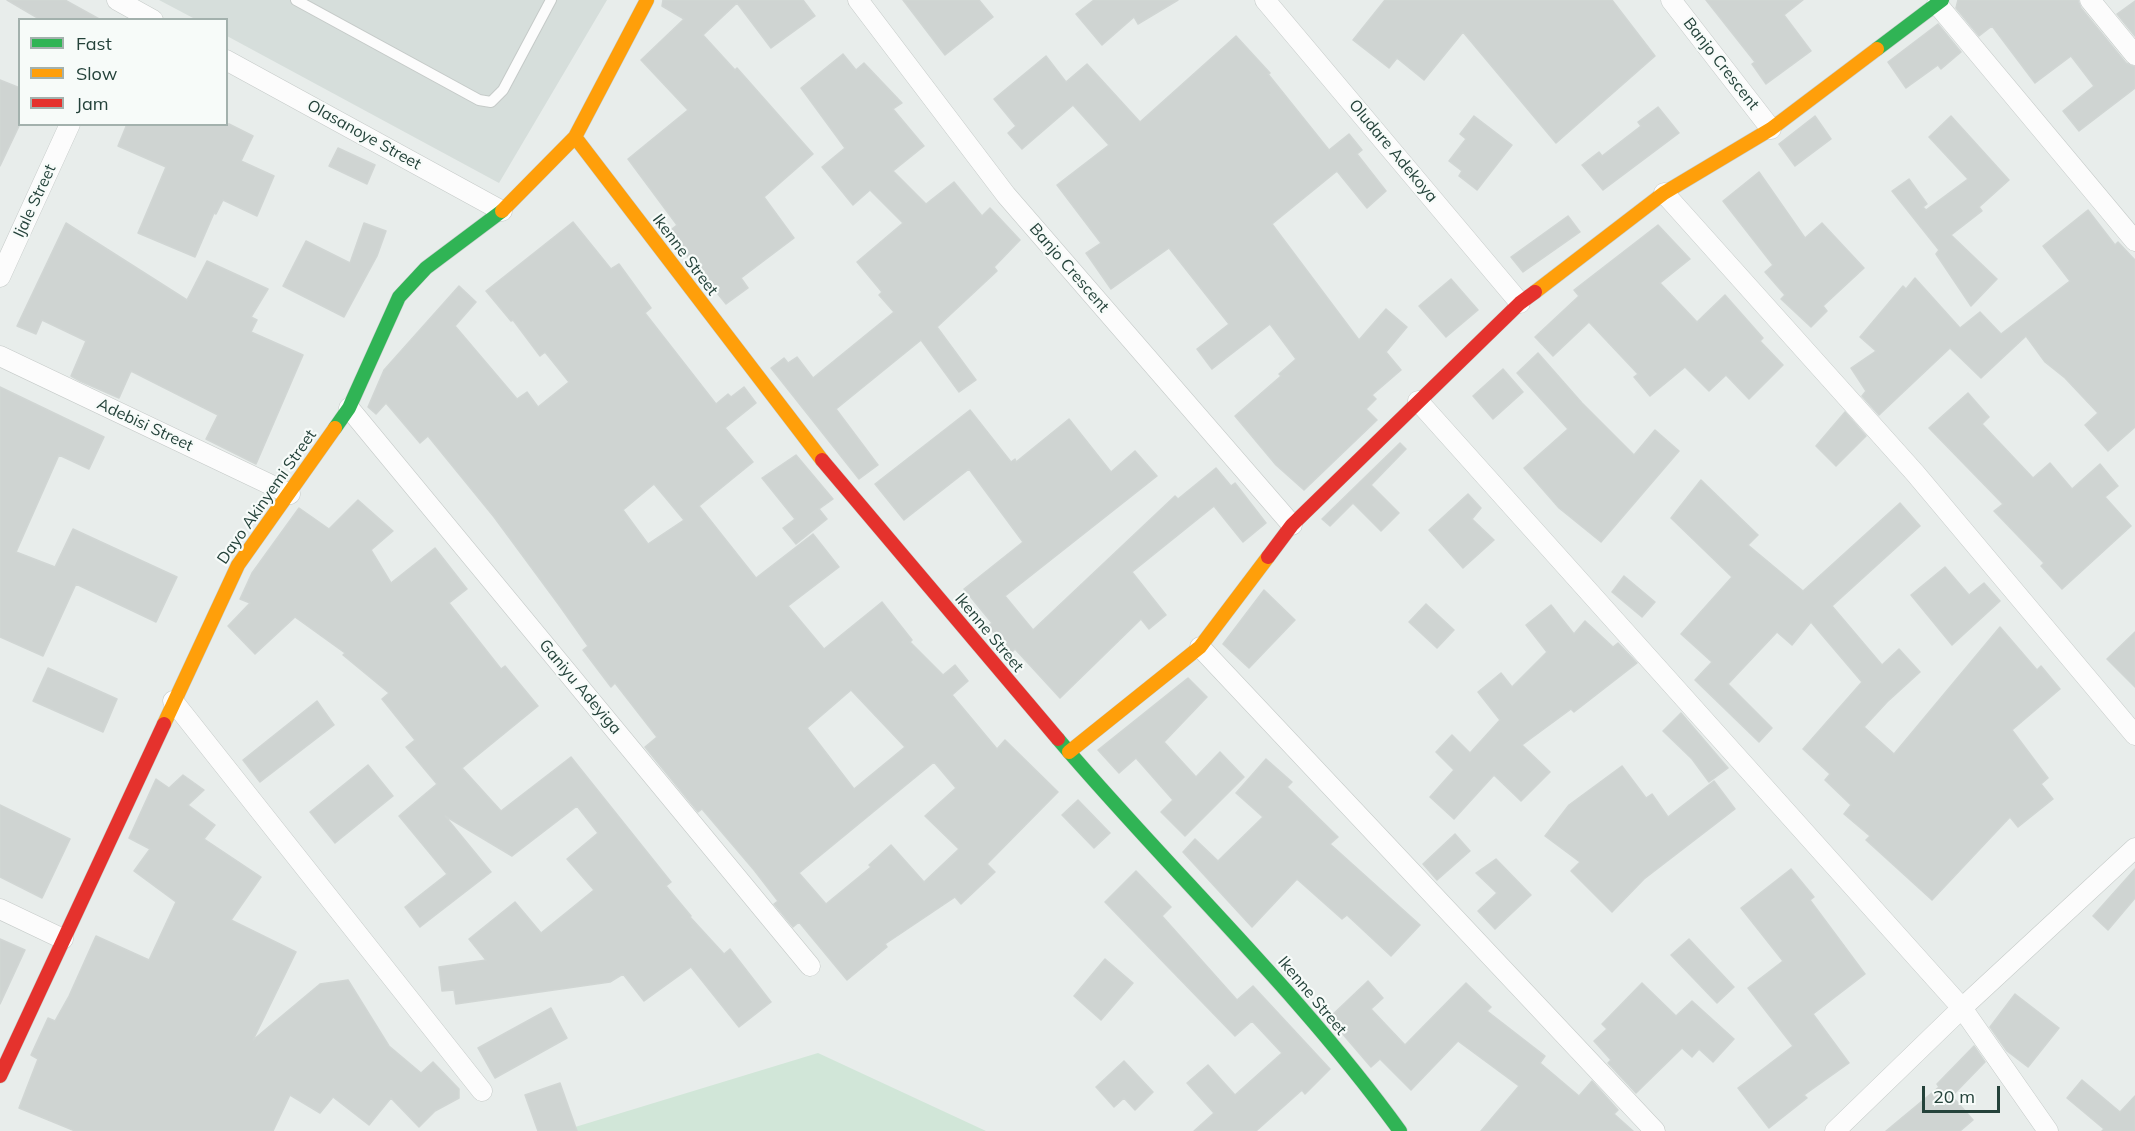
<!DOCTYPE html>
<style>
body{margin:0}
#map{position:relative;width:2135px;height:1131px;overflow:hidden;background:#e8edeb;font-family:Mulish,sans-serif}
canvas{display:block}
.legend{position:absolute;left:18px;top:18px;width:210px;height:108px;box-sizing:border-box;background:#f7fbf9;border:2px solid #a3b1ad;margin:0;padding:8px 10px;list-style:none;font-size:18px;color:#24423a}
.legend li{display:flex;align-items:center;gap:12px;height:30px}
.legend b{width:30px;border:2px solid #a3b1ad}
.scale{position:absolute;left:1922px;top:1086px;width:78px;height:27px;box-sizing:border-box;border:3px solid #24423a;border-top:0;padding-left:8px;font-size:18px;line-height:21px;white-space:nowrap;color:#24423a;-webkit-text-stroke:4px #f7fbf9;paint-order:stroke}
</style>
<div id="map">
<canvas width="2135" height="1131"></canvas>
<ul class="legend">
<li><b style="height:8px;background:#30b455"></b>Fast</li>
<li><b style="height:8px;background:#ff9f0a"></b>Slow</li>
<li><b style="height:8px;background:#e5322d"></b>Jam</li>
</ul>
<div class="scale">20 m</div>
</div>
<script>
const g = document.querySelector('canvas').getContext('2d');
g.lineJoin = 'round';
function fill(path, color) { g.fillStyle = color; g.fill(path, 'evenodd'); }
function stroke(path, color, width, dash) { g.strokeStyle = color; g.lineWidth = width; g.lineCap = dash ? 'butt' : 'round'; g.setLineDash(dash || []); g.stroke(path); }
function label(font, color, halo, rows, align = 'center') {
  g.font = font + ' Mulish,sans-serif'; g.lineWidth = 4.5; g.setLineDash([]); g.textBaseline = 'middle'; g.strokeStyle = halo; g.fillStyle = color; for (const [text, x, y, turn = 0] of rows) {
    g.save(); g.translate(x, y); g.rotate((+turn || 0) * Math.PI / 180); g.textAlign = isNaN(turn) ? turn : align; if (halo) g.strokeText(text, 0, 0); g.fillText(text, 0, 0); g.restore();
  }
}
const built = new Path2D(`
 M 159,0 L 607,0 L 499,183 L 227,36 L 226,20 L 195,19 Z`);
const green = new Path2D(`
 M 818,1053 L 986,1131 L 562,1131 Z`);
const building = new Path2D(`
 M 7,0 L 65,0 L 101,20 L 41,20 Z
 M 663,0 L 803,0 L 815,16 L 771,48 L 737,3 L 703,35 L 735,70 L 737,68 L 813,154 L 764,197 L 794,238 L 741,278 L 748,288 L 726,304 L 668,232 L 677,225 L 628,159 L 688,110 L 641,60 L 684,19 L 662,6 Z
 M 903,0 L 979,0 L 993,17 L 945,55 Z
 M 1094,0 L 1178,0 L 1138,24 L 1134,17 L 1102,45 L 1076,14 Z
 M 1385,0 L 1612,0 L 1655,56 L 1556,143 L 1463,32 L 1424,80 L 1397,58 L 1389,68 L 1353,40 Z
 M 1706,0 L 1803,0 L 1784,15 L 1811,51 L 1766,84 L 1752,64 L 1755,62 Z
 M 1958,0 L 2078,0 L 2081,8 L 2126,63 L 2135,67 L 2135,88 L 2079,131 L 2063,111 L 2094,86 L 2071,56 L 2035,83 L 1992,26 L 1979,36 L 1956,8 Z
 M 2135,1 L 2135,36 L 2117,14 Z
 M 1938,24 L 1961,52 L 1941,69 L 1938,65 L 1906,88 L 1888,62 Z
 M 1236,36 L 1270,73 L 1268,74 L 1329,150 L 1349,134 L 1362,150 L 1357,154 L 1386,191 L 1367,208 L 1337,171 L 1272,224 L 1359,340 L 1386,309 L 1407,327 L 1386,352 L 1401,370 L 1372,395 L 1376,399 L 1366,409 L 1377,420 L 1304,490 L 1276,465 L 1235,416 L 1281,376 L 1279,374 L 1296,359 L 1270,324 L 1212,369 L 1197,349 L 1229,324 L 1169,248 L 1111,289 L 1086,253 L 1101,243 L 1057,185 L 1109,145 L 1073,105 L 1022,149 L 1008,133 L 1016,126 L 994,99 L 1046,56 L 1066,82 L 1087,64 L 1140,122 Z
 M 843,54 L 856,70 L 864,63 L 902,103 L 893,109 L 924,146 L 893,171 L 926,204 L 954,182 L 982,216 L 990,208 L 1020,240 L 994,267 L 997,271 L 937,327 L 976,380 L 959,392 L 921,340 L 836,409 L 878,465 L 859,479 L 771,368 L 784,358 L 788,363 L 797,357 L 813,378 L 894,312 L 879,295 L 882,292 L 857,262 L 903,223 L 870,190 L 853,205 L 822,167 L 845,148 L 801,88 Z
 M 0,80 L 20,88 L 20,124 L 0,166 Z
 M 1658,107 L 1679,133 L 1603,190 L 1582,165 L 1599,152 L 1602,156 L 1641,126 L 1638,122 Z
 M 1474,116 L 1512,145 L 1477,190 L 1459,176 L 1462,171 L 1449,161 L 1466,139 L 1460,134 Z
 M 1815,116 L 1831,139 L 1795,166 L 1779,144 Z
 M 1951,116 L 2009,180 L 1979,207 L 1982,211 L 1951,235 L 1997,279 L 1971,306 L 1936,254 L 1939,250 L 1892,191 L 1909,179 L 1927,204 L 1923,207 L 1926,210 L 1968,179 L 1929,137 Z
 M 127,124 L 229,124 L 253,136 L 241,161 L 274,176 L 257,216 L 223,200 L 216,214 L 214,213 L 195,257 L 138,233 L 166,167 L 118,146 Z
 M 338,148 L 375,165 L 367,184 L 329,166 Z
 M 1759,172 L 1805,238 L 1822,223 L 1864,268 L 1823,306 L 1827,311 L 1811,327 L 1781,299 L 1785,295 L 1765,272 L 1773,265 L 1723,201 Z
 M 2088,210 L 2115,245 L 2118,242 L 2135,260 L 2135,427 L 2108,451 L 2085,425 L 2098,413 L 2065,378 L 2045,362 L 2026,336 L 1981,378 L 1950,348 L 1879,415 L 1862,396 L 1866,391 L 1851,368 L 1876,351 L 1860,337 L 1903,286 L 1906,289 L 1915,278 L 1960,328 L 1980,312 L 2001,334 L 2070,281 L 2043,246 Z
 M 1568,216 L 1580,232 L 1523,272 L 1511,257 Z
 M 573,222 L 611,269 L 619,264 L 651,308 L 645,313 L 716,404 L 728,394 L 731,397 L 744,387 L 756,403 L 725,428 L 753,462 L 699,506 L 756,578 L 813,534 L 839,567 L 788,606 L 824,649 L 882,602 L 912,640 L 910,642 L 943,675 L 955,665 L 968,681 L 952,695 L 997,749 L 1005,740 L 1058,792 L 987,864 L 995,872 L 961,904 L 955,897 L 885,944 L 887,947 L 847,980 L 799,922 L 793,927 L 774,904 L 778,901 L 754,870 L 702,809 L 698,812 L 645,747 L 657,737 L 615,683 L 611,687 L 583,650 L 588,646 L 559,605 L 494,517 L 428,436 L 420,443 L 386,403 L 376,414 L 368,407 L 384,370 L 459,286 L 476,302 L 455,326 L 517,399 L 527,392 L 538,407 L 569,382 L 545,352 L 540,356 L 513,320 L 511,321 L 486,291 ZM 654,484 L 684,520 L 648,544 L 623,510 ZM 851,690 L 905,747 L 854,789 L 807,728 ZM 934,762 L 956,788 L 925,816 L 959,849 L 924,882 L 891,845 L 869,865 L 871,867 L 826,904 L 799,873 Z
 M 66,223 L 187,300 L 207,261 L 268,289 L 251,317 L 257,320 L 251,332 L 303,355 L 256,464 L 206,439 L 218,415 L 131,371 L 119,398 L 80,381 L 71,376 L 86,341 L 42,320 L 36,334 L 17,326 Z
 M 364,223 L 386,231 L 377,256 L 344,317 L 283,286 L 306,241 L 350,263 Z
 M 1658,225 L 1690,259 L 1660,283 L 1697,322 L 1725,295 L 1763,338 L 1760,341 L 1783,365 L 1749,399 L 1726,375 L 1709,391 L 1685,367 L 1650,396 L 1634,377 L 1638,374 L 1589,322 L 1553,356 L 1535,337 L 1579,296 L 1574,290 Z
 M 1451,279 L 1478,310 L 1446,337 L 1419,306 Z
 M 1538,353 L 1582,403 L 1634,455 L 1655,430 L 1679,451 L 1601,542 L 1559,508 L 1524,468 L 1568,429 L 1517,373 Z
 M 1503,369 L 1523,392 L 1493,419 L 1473,396 Z
 M 0,387 L 104,437 L 89,469 L 59,455 L 16,552 L 55,567 L 73,529 L 177,577 L 156,622 L 76,584 L 43,656 L 0,637 Z
 M 1968,393 L 1989,417 L 1982,424 L 2033,478 L 2050,463 L 2072,489 L 2100,464 L 2118,486 L 2105,497 L 2131,526 L 2062,589 L 2041,566 L 2044,563 L 1994,511 L 2003,504 L 1929,428 Z
 M 970,410 L 1011,462 L 1015,459 L 1016,462 L 1069,419 L 1111,472 L 1135,451 L 1157,476 L 1005,596 L 1033,630 L 1175,496 L 1178,499 L 1216,468 L 1231,486 L 1235,483 L 1266,523 L 1243,542 L 1214,506 L 1132,572 L 1166,615 L 1149,629 L 1141,619 L 1060,698 L 1015,649 L 1011,653 L 988,626 L 992,623 L 964,589 L 1023,542 L 969,469 L 904,520 L 875,484 Z
 M 1845,412 L 1866,436 L 1836,466 L 1816,446 Z
 M 1400,443 L 1406,449 L 1371,485 L 1399,513 L 1381,531 L 1353,503 L 1330,526 L 1322,519 Z
 M 796,455 L 833,499 L 819,509 L 827,519 L 796,544 L 783,528 L 795,519 L 762,478 Z
 M 1701,480 L 1758,535 L 1748,545 L 1803,591 L 1900,503 L 1920,526 L 1832,606 L 1882,665 L 1899,649 L 1920,672 L 1887,702 L 1864,727 L 1894,754 L 2000,627 L 2037,670 L 2041,666 L 2060,689 L 2012,730 L 2048,778 L 2041,784 L 2053,799 L 2018,827 L 2010,817 L 1932,900 L 1866,840 L 1870,836 L 1844,814 L 1851,805 L 1825,780 L 1830,774 L 1803,749 L 1862,682 L 1811,622 L 1792,645 L 1777,632 L 1728,684 L 1772,728 L 1759,742 L 1695,680 L 1712,662 L 1681,634 L 1732,577 L 1671,518 Z
 M 1468,494 L 1481,508 L 1472,519 L 1494,540 L 1463,568 L 1429,530 Z
 M 358,500 L 393,531 L 371,550 L 391,583 L 435,548 L 467,589 L 449,603 L 501,669 L 505,666 L 538,706 L 462,768 L 501,811 L 571,757 L 671,882 L 666,886 L 691,916 L 690,917 L 724,954 L 730,949 L 771,1002 L 739,1027 L 691,967 L 644,1001 L 623,974 L 610,982 L 456,1004 L 454,990 L 442,991 L 439,967 L 486,960 L 469,939 L 515,902 L 541,933 L 594,890 L 567,859 L 598,833 L 577,806 L 512,856 L 445,816 L 491,872 L 420,927 L 405,907 L 447,874 L 399,816 L 437,784 L 406,747 L 415,740 L 382,699 L 389,693 L 343,655 L 345,653 L 295,617 L 255,654 L 228,626 L 250,603 L 240,599 L 252,573 L 299,508 L 329,529 Z
 M 1945,567 L 1969,595 L 1984,583 L 2000,601 L 1952,645 L 1911,595 Z
 M 1624,576 L 1655,602 L 1642,617 L 1612,592 Z
 M 1264,590 L 1295,620 L 1249,668 L 1223,644 Z
 M 1426,604 L 1454,630 L 1437,648 L 1409,622 Z
 M 1551,605 L 1574,634 L 1585,621 L 1613,647 L 1618,643 L 1637,663 L 1574,712 L 1571,709 L 1522,745 L 1550,772 L 1521,801 L 1494,775 L 1454,819 L 1430,797 L 1454,770 L 1436,752 L 1452,735 L 1470,753 L 1500,720 L 1478,692 L 1501,673 L 1512,687 L 1547,652 L 1526,625 Z
 M 2135,632 L 2135,687 L 2107,659 Z
 M 48,668 L 117,699 L 103,732 L 33,701 Z
 M 1188,678 L 1207,697 L 1164,742 L 1196,777 L 1220,752 L 1244,777 L 1185,836 L 1161,812 L 1173,800 L 1136,758 L 1119,773 L 1098,750 Z
 M 317,701 L 334,725 L 260,782 L 243,760 Z
 M 1681,713 L 1728,768 L 1709,782 L 1692,759 L 1663,731 Z
 M 1266,759 L 1292,782 L 1287,787 L 1338,837 L 1330,844 L 1420,925 L 1391,956 L 1347,915 L 1342,919 L 1297,879 L 1252,927 L 1183,852 L 1195,839 L 1218,861 L 1263,817 L 1236,793 Z
 M 368,765 L 393,796 L 335,843 L 310,812 Z
 M 1622,766 L 1646,798 L 1652,794 L 1668,817 L 1714,781 L 1735,809 L 1644,879 L 1612,912 L 1571,871 L 1580,862 L 1545,836 L 1569,805 Z
 M 183,775 L 204,790 L 188,805 L 215,825 L 204,839 L 261,877 L 231,920 L 296,952 L 253,1040 L 320,984 L 348,980 L 389,1046 L 421,1073 L 433,1062 L 459,1089 L 459,1098 L 435,1111 L 419,1127 L 391,1098 L 369,1125 L 333,1097 L 320,1113 L 290,1095 L 273,1131 L 75,1131 L 19,1108 L 38,1059 L 31,1055 L 48,1018 L 55,1021 L 69,996 L 96,936 L 149,960 L 176,902 L 134,871 L 150,849 L 129,838 L 156,779 L 169,788 Z
 M 1078,800 L 1110,833 L 1094,848 L 1062,815 Z
 M 0,805 L 70,839 L 42,898 L 0,877 Z
 M 1455,834 L 1470,851 L 1437,880 L 1423,864 Z
 M 1496,859 L 1531,895 L 1495,929 L 1478,911 L 1497,893 L 1476,873 Z
 M 1791,869 L 1814,897 L 1810,900 L 1865,974 L 1813,1014 L 1849,1063 L 1804,1095 L 1807,1098 L 1769,1128 L 1738,1088 L 1793,1046 L 1748,988 L 1783,961 L 1741,908 Z
 M 2135,869 L 2135,898 L 2108,930 L 2093,916 Z
 M 1136,871 L 1171,907 L 1162,916 L 1237,1000 L 1253,986 L 1330,1069 L 1305,1094 L 1302,1090 L 1256,1131 L 1194,1131 L 1214,1113 L 1187,1083 L 1208,1065 L 1235,1095 L 1282,1053 L 1252,1021 L 1235,1036 L 1105,902 Z
 M 0,939 L 25,950 L 0,1004 Z
 M 1689,939 L 1734,987 L 1717,1003 L 1671,955 Z
 M 1105,959 L 1133,983 L 1101,1020 L 1074,996 Z
 M 1368,981 L 1383,998 L 1371,1009 L 1405,1045 L 1466,983 L 1491,1007 L 1487,1011 L 1545,1056 L 1540,1063 L 1579,1096 L 1592,1081 L 1618,1110 L 1614,1114 L 1633,1131 L 1481,1131 L 1519,1086 L 1458,1041 L 1411,1090 L 1380,1059 L 1371,1067 L 1329,1018 Z
 M 1642,983 L 1676,1016 L 1692,1001 L 1734,1039 L 1713,1062 L 1699,1049 L 1692,1057 L 1682,1048 L 1636,1093 L 1608,1063 L 1611,1060 L 1594,1041 L 1607,1029 L 1602,1024 Z
 M 2015,994 L 2059,1028 L 2028,1067 L 2007,1051 L 1990,1027 Z
 M 551,1008 L 567,1038 L 495,1078 L 478,1048 Z
 M 1974,1046 L 1985,1062 L 1952,1096 L 1973,1120 L 1960,1131 L 1886,1131 L 1939,1087 L 1937,1084 Z
 M 1124,1061 L 1153,1092 L 1135,1110 L 1124,1098 L 1114,1107 L 1096,1087 Z
 M 2082,1080 L 2120,1112 L 2135,1096 L 2135,1131 L 2102,1131 L 2104,1129 L 2067,1098 Z
 M 560,1083 L 577,1131 L 538,1131 L 525,1095 Z`);
const lane = new Path2D(`
 M 296,0 L 479,100 L 491,102 L 503,90 L 551,0`);
const street = new Path2D(`
 M 117,0 L 153,20
 M 858,0 L 1006,195 L 1292,525
 M 1265,0 L 1520,303
 M 1671,0 L 1771,129
 M 2090,0 L 2135,55
 M 1937,4 L 2135,241
 M 226,60 L 502,211
 M 1664,193 L 1915,473 L 2135,735
 M 0,277 L 70,124
 M 0,356 L 290,494
 M 1418,401 L 1962,1008 L 2048,1131
 M 349,408 L 810,966
 M 1200,647 L 1655,1131
 M 173,701 L 482,1091
 M 0,909 L 63,939
 M 1835,1131 L 1962,1008 L 2135,848`);
const fast = new Path2D(`
 M 1877,49 L 1942,0
 M 335,428 L 349,408 L 399,297 L 426,268 L 502,211
 M 1058,739 C 1170,871 1298,990 1400,1131`);
const slow = new Path2D(`
 M 575,137 L 822,460
 M 502,211 L 575,137 L 647,0
 M 1535,292 L 1664,193 L 1771,129 L 1877,49
 M 164,724 L 238,565 L 335,428
 M 1069,752 L 1200,647 L 1268,557`);
const jam = new Path2D(`
 M 822,460 L 1058,739
 M 1268,557 L 1292,525 L 1520,303 L 1535,292
 M 0,1076 L 164,724`);
const streetNames = [
 ["Banjo Crescent",1721,64,52],
 ["Olasanoye Street",364,135,29],
 ["Oludare Adekoya",1393,151,50],
 ["Ijale Street",35,201,-65],
 ["Ikenne Street",685,255,53],
 ["Banjo Crescent",1069,268,49],
 ["Adebisi Street",145,425,25],
 ["Dayo Akinyemi Street",267,497,-55],
 ["Ikenne Street",989,633,50],
 ["Ganiyu Adeyiga",580,687,50],
 ["Ikenne Street",1312,996,50]
];
fill(built, '#d6dedb');
fill(green, '#d1e6d8');
fill(building, '#cfd4d2');
stroke(building, '#d1d6d4', 1.5);
stroke(lane, '#c5cac8', 12);
stroke(street, '#c5cac8', 21);
stroke(fast, '#c3cbc8', 15);
stroke(slow, '#c3cbc8', 15);
stroke(jam, '#c3cbc8', 15);
stroke(lane, '#fcfcfc', 10);
stroke(street, '#fcfcfc', 20);
stroke(fast, '#30b455', 14);
stroke(slow, '#ff9f0a', 14);
stroke(jam, '#e5322d', 14);
label('16px', '#24423a', '#f7fbf9', streetNames);
</script>
